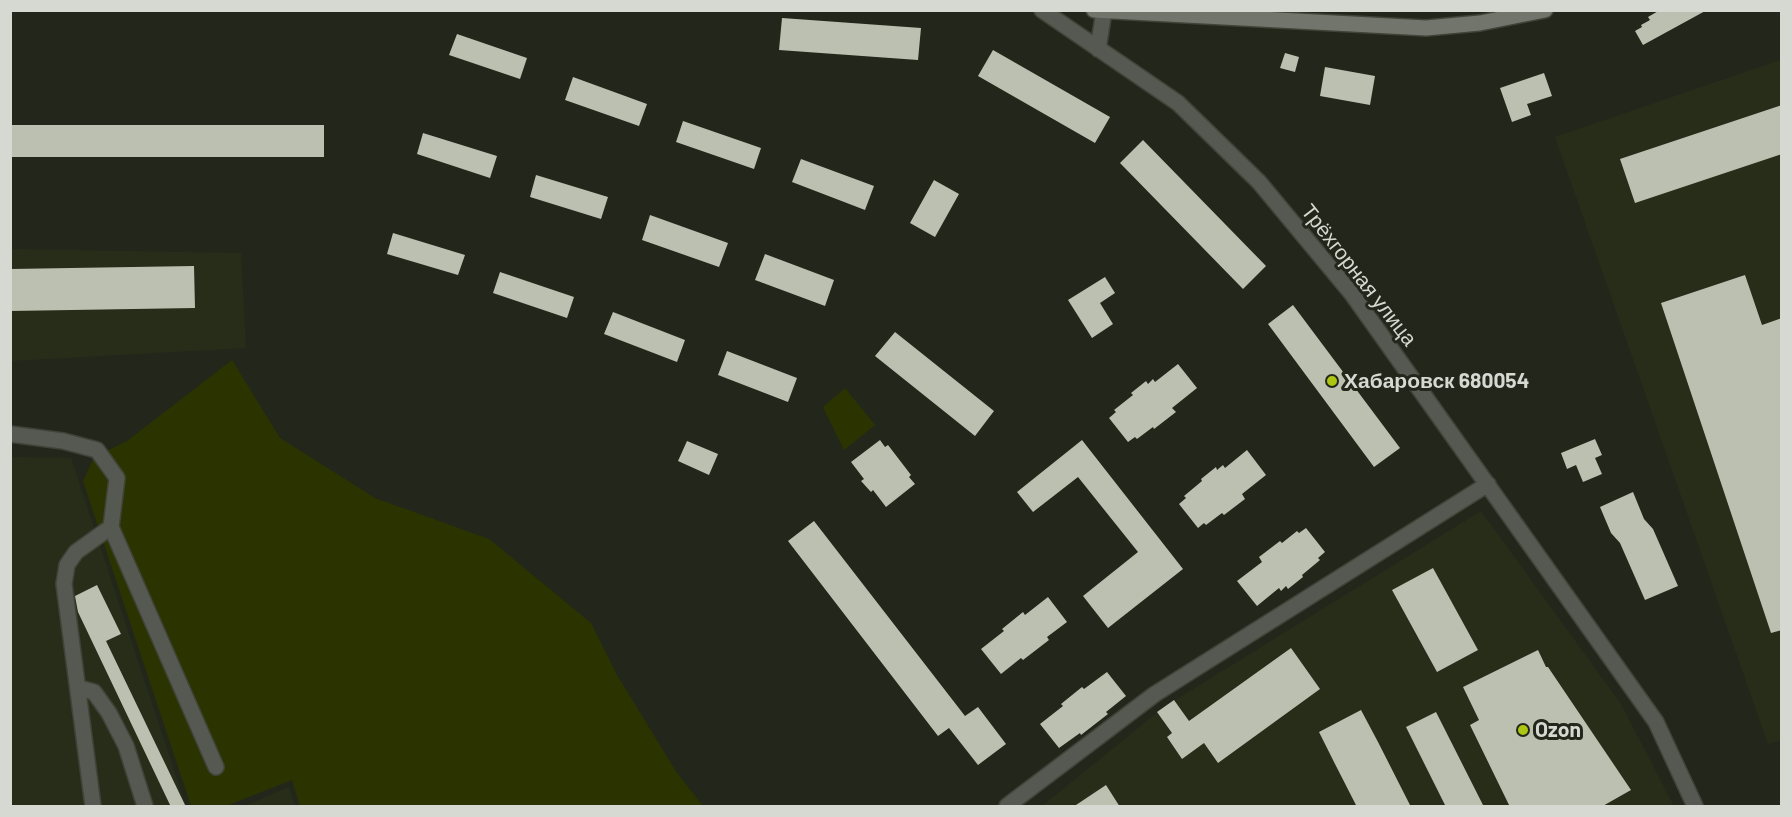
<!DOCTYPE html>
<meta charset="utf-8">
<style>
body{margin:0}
#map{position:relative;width:1792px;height:817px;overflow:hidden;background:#23261a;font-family:Barlow,sans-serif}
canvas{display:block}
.frame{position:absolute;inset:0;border:12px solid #d6d9d1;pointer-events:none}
</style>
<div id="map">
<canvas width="1792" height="817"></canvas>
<div class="frame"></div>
</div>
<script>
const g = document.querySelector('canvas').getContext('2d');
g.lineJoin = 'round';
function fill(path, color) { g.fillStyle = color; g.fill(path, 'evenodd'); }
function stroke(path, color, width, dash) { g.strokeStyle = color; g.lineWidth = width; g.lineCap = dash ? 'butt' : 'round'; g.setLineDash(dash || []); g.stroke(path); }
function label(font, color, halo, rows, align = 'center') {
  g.font = font + ' Barlow,sans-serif'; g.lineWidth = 6; g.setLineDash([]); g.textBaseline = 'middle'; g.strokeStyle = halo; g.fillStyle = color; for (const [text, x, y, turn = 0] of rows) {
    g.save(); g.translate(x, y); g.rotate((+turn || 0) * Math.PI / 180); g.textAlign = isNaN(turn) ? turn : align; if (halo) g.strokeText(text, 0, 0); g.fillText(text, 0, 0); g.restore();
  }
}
const built = new Path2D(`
 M 1780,60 L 1781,740 L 1768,744 L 1555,137 Z
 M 11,249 L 241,253 L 246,348 L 11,361 Z
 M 11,457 L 71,458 L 186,806 L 11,806 Z
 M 1481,511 L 1621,704 L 1674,806 L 1042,806 L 1164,707 Z
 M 289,787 L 295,806 L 245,806 Z`);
const green = new Path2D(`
 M 232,360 L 280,438 L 375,498 L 489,539 L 591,623 L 617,675 L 677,773 L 703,806 L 300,806 L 292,780 L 226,806 L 191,806 L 83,481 L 94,457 L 127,441 Z
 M 845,388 L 875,425 L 844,450 L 823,407 Z`);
const building = new Path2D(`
 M 1660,10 L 1707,10 L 1643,45 L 1635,31 L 1642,27 L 1641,25 L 1650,20 L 1648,17 Z
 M 782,18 L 921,28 L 918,60 L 779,50 Z
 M 457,34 L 527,58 L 520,79 L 449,55 Z
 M 993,50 L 1110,117 L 1095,143 L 978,76 Z
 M 1285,53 L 1299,57 L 1295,72 L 1280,68 Z
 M 1325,67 L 1375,76 L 1370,105 L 1320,96 Z
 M 1544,73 L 1552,96 L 1527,104 L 1531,115 L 1512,122 L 1500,88 Z
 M 573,77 L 647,104 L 639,126 L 565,100 Z
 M 1782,105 L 1782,154 L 1635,203 L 1620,159 Z
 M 683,121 L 761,148 L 754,169 L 676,142 Z
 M 10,125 L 324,125 L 324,157 L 10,157 Z
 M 423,133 L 497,156 L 490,178 L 417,154 Z
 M 1143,140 L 1266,266 L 1243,289 L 1120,163 Z
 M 801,159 L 874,186 L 865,210 L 792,182 Z
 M 536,175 L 608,197 L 601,219 L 530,197 Z
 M 934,180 L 959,194 L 935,237 L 910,223 Z
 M 650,215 L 728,243 L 719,267 L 642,240 Z
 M 393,233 L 465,255 L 458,275 L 387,254 Z
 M 765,254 L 834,280 L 825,306 L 755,280 Z
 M 194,266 L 195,308 L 10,311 L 10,269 Z
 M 500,272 L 574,297 L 567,318 L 493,293 Z
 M 1745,275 L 1762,325 L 1782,318 L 1782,630 L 1771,633 L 1661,303 Z
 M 1105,277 L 1115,293 L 1100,303 L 1113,324 L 1092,338 L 1068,300 Z
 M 1293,305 L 1400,448 L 1374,467 L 1268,324 Z
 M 613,312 L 685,340 L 677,362 L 604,334 Z
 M 895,332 L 994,411 L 975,436 L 875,356 Z
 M 727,351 L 797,378 L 788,402 L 718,375 Z
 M 1178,364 L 1197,388 L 1172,408 L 1176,412 L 1154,429 L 1153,427 L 1137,439 L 1135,437 L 1128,442 L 1109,418 L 1116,412 L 1114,410 L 1133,395 L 1131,393 L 1146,381 L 1148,384 L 1153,379 L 1155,382 Z
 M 1595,439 L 1602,455 L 1595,458 L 1602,474 L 1583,482 L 1576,465 L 1567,469 L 1561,453 Z
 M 880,440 L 885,447 L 888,445 L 911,475 L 909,477 L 915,484 L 886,507 L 873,490 L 871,492 L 861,481 L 864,479 L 851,462 Z
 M 1082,440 L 1183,569 L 1108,628 L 1083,596 L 1138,552 L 1078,477 L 1033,512 L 1017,492 Z
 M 687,441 L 718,454 L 709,475 L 678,461 Z
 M 1247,450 L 1266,475 L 1242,494 L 1245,499 L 1224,515 L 1222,513 L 1206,525 L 1204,523 L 1198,528 L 1179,504 L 1186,498 L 1184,496 L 1202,481 L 1201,479 L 1216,467 L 1217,470 L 1223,465 L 1225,468 Z
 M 1633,492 L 1644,519 L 1653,529 L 1678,586 L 1645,600 L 1620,543 L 1611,533 L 1600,507 Z
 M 814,521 L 965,716 L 978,707 L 1006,744 L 978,765 L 949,728 L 938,736 L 788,541 Z
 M 1306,528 L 1325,552 L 1318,558 L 1320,560 L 1302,575 L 1303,577 L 1288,589 L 1286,586 L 1281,591 L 1279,588 L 1257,606 L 1237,581 L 1262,562 L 1259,557 L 1280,541 L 1282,543 L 1297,531 L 1299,533 Z
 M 1433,568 L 1478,650 L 1437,672 L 1392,590 Z
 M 97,585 L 121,634 L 106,641 L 186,807 L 171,807 L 78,612 L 75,596 Z
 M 1048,597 L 1067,622 L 1047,637 L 1049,640 L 1023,660 L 1021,658 L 1001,674 L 981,649 L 1004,631 L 1002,629 L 1023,612 L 1025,615 Z
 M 1291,648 L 1320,689 L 1218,763 L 1204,743 L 1182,759 L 1167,737 L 1172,733 L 1157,712 L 1174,700 L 1189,721 Z
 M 1538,650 L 1546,667 L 1548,667 L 1631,790 L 1601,807 L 1510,807 L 1470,725 L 1479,720 L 1463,687 Z
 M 1107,672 L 1126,696 L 1106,712 L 1108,714 L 1081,735 L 1080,733 L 1059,748 L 1040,724 L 1063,706 L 1061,704 L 1082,687 L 1084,689 Z
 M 1361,710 L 1378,742 L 1411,807 L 1357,807 L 1335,764 L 1319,732 Z
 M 1436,712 L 1484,807 L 1446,807 L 1406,727 Z
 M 1106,785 L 1120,807 L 1073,807 Z`);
const street = new Path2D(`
 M 1042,10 L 1178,103 L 1259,182 L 1352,294 L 1656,722 L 1695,806
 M 1098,49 L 1104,11
 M 10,434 L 63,441 L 97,450 L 117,478 L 111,527 L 216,767
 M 79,688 L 94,692 L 109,713 L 126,746 L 145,806
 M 93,806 L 64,584 L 67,565 L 76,552 L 111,527
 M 1007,806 L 1155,694 L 1488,484`);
const secondary = new Path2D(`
 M 1094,10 L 1426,28 L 1480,23 L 1545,10`);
const markers = [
 [1332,381,6,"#acc613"],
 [1523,730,6,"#acc613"]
];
const streetNames = [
 ["Трёхгорная улица",1359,275,52]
];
const poiNames = [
 ["Хабаровск 680054",1344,381],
 ["Ozon",1535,730]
];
fill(built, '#282d1a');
fill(green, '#2b3401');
fill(building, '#bcc0b1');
stroke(street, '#404337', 18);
stroke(secondary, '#404337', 18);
stroke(street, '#565852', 15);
stroke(secondary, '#72756b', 15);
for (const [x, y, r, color] of markers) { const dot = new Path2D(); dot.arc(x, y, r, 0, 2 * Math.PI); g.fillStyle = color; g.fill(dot); stroke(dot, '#23261a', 2); }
label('21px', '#d6d9d1', '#23261a', streetNames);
label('bold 21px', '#d6d9d1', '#23261a', poiNames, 'left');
</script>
